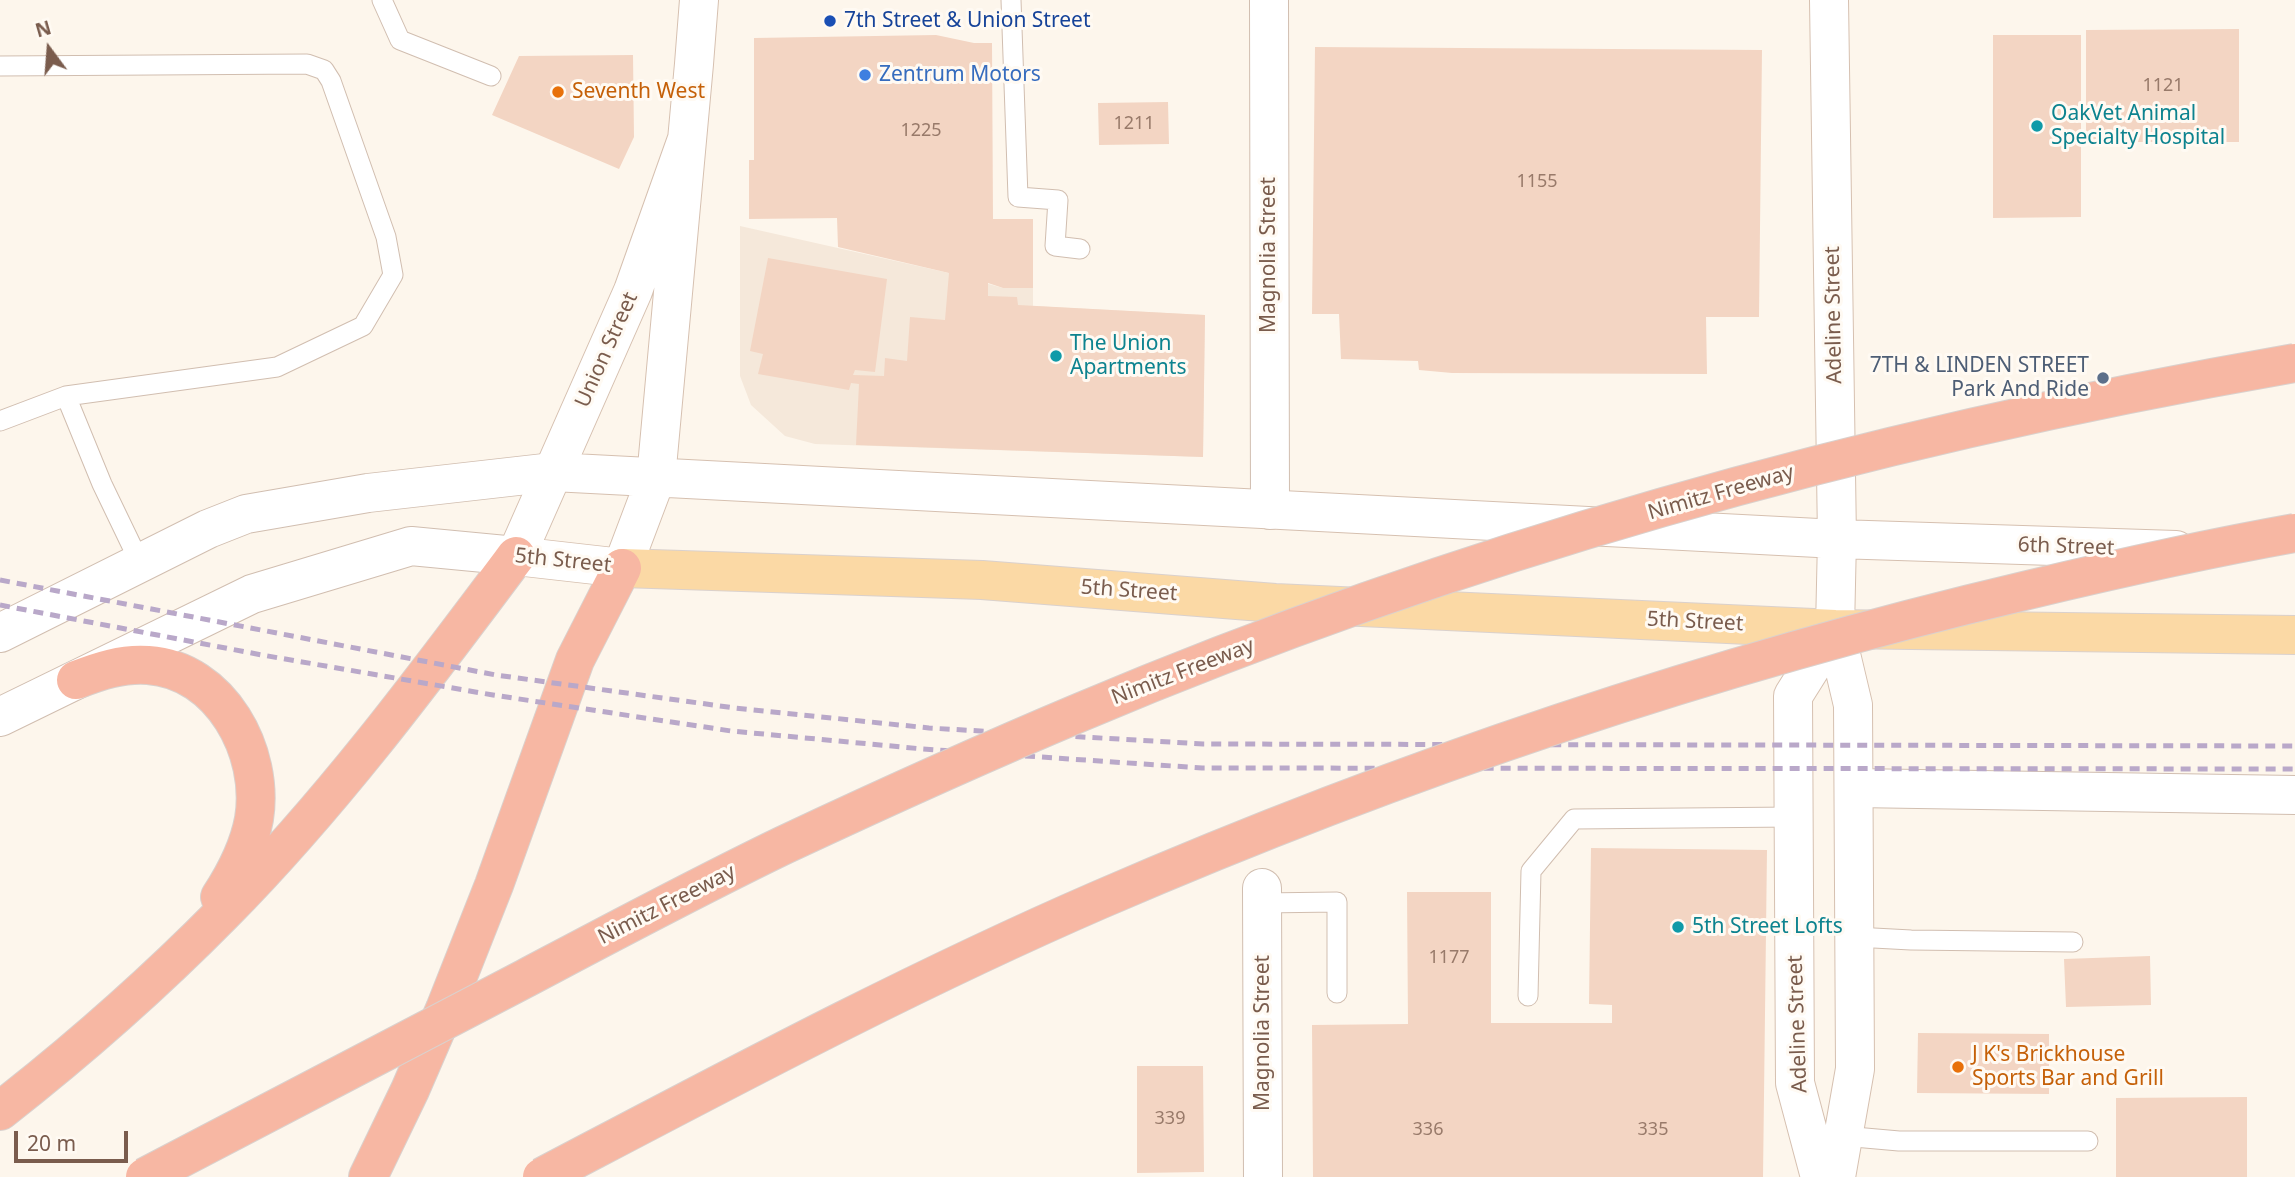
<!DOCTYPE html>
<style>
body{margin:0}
#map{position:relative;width:2295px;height:1177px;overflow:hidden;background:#fdf6ec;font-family:"Noto Sans",sans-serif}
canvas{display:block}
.north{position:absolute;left:14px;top:14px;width:70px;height:70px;-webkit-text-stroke:5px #fffaf3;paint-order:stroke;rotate:344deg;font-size:19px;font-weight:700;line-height:28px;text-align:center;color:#7a5c4d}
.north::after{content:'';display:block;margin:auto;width:24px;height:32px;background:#7a5c4d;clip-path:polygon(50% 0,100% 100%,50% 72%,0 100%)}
.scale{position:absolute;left:14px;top:1131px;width:114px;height:32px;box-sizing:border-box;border:4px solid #7a5c4d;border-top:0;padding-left:9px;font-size:21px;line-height:24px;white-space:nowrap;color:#7a5c4d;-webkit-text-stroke:5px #fffaf3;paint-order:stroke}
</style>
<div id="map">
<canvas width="2295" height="1177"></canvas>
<div class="north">N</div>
<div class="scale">20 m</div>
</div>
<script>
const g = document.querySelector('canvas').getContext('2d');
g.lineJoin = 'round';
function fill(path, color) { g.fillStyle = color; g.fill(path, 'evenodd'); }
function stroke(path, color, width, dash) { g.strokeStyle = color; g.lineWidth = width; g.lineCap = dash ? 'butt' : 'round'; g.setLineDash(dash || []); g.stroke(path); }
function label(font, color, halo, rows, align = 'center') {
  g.font = font + ' "Noto Sans",sans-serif'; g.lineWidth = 6; g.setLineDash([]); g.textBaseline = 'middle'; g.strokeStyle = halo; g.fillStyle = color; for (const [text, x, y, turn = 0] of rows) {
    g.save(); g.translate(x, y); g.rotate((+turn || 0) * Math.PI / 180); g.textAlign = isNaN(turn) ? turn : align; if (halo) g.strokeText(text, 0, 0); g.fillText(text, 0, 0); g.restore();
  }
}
const residential = new Path2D(`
 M 740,226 L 949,273 L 1003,288 L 1033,288 L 1033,306 L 1205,315 L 1203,457 L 815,444 L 785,436 L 751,405 L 740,376 Z`);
const building = new Path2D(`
 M 2239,29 L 2239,142 L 2086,142 L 2086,30 Z
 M 936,35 L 974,43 L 992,43 L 993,219 L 1033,219 L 1033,288 L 1003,288 L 988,283 L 988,296 L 1017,297 L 1018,305 L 1205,315 L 1203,457 L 856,445 L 859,384 L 851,383 L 849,390 L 758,374 L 763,354 L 750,351 L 768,258 L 887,279 L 875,372 L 855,370 L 853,375 L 884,376 L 885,358 L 907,361 L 910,317 L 945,320 L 949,273 L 838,247 L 837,218 L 749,219 L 749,160 L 754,160 L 754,38 Z
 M 1993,35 L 2081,35 L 2081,217 L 1993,218 Z
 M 1315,47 L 1762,50 L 1759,317 L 1706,317 L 1707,374 L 1452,373 L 1419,370 L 1418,361 L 1341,359 L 1339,314 L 1312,314 Z
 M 633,55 L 634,137 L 619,169 L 492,115 L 519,56 Z
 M 1168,102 L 1169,144 L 1099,145 L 1098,103 Z
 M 1591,848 L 1767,850 L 1763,1177 L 1313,1177 L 1312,1025 L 1408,1024 L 1407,892 L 1491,892 L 1491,1023 L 1612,1023 L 1612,1005 L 1589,1004 Z
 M 2150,956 L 2151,1005 L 2066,1007 L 2064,959 Z
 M 1918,1033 L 2049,1034 L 2049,1094 L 1917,1093 Z
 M 1137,1066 L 1203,1066 L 1204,1172 L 1137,1173 Z
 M 2247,1097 L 2247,1177 L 2116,1177 L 2116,1098 Z`);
const service = new Path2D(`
 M 382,0 L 400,40 L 491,76
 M 1011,0 L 1018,197 L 1058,200 L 1055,246 L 1080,249
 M 0,66 L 307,64 L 324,70 L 331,81 L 386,237 L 393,275 L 363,326 L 277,367 L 66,396 L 0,421
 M 66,396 L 102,484 L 140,563
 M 1262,903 L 1337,902 L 1337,993
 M 1855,937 L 1911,940 L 2073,942
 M 1528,996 L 1531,871 L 1574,819 L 1794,817
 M 1843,1136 L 1899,1141 L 2088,1141`);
const minor = new Path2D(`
 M 1269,0 L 1270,510
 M 1855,788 L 2295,795
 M 1262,888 L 1263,1177`);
const tertiary = new Path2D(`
 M 0,633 L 208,529 L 246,514 L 368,493 L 553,472
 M 0,717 L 252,594 L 411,546 L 516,556`);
const secondary = new Path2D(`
 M 1829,0 L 1837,539 L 1835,629 L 1853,705 L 1855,1069 L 1836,1177
 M 687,139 L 633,291 L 516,556 L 622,568 L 656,478 L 694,64 L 699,0
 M 553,472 L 1837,539 L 2176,550
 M 1820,1177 L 1795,1083 L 1793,696 L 1835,629`);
const primary = new Path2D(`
 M 622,568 L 982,580 L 1275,603 L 1835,629 L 2295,635`);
const motorway = new Path2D(`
 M 76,680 C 99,671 123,663 148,665 C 221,670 265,752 254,819 C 249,846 235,874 220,897
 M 0,1111 C 78,1050 153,984 223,913 C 331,804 424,679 516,556
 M 368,1177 L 410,1090 L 445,1009 L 494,885 L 575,660 L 622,568`);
const rail = new Path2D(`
 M 0,580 L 496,675 L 735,708 L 929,728 L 1203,744 L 2295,746
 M 0,605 L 262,655 L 493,695 L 731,731 L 923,749 L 1202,768 L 2295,769`);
const motorwayBridge = new Path2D(`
 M 145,1177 C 272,1111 399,1044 526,978 C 611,933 697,887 784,845 C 882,799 981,754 1081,712 C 1469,548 1880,435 2295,363
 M 542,1177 C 725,1081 908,983 1099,900 C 1399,770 1710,665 2028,590 C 2116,569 2205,549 2295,533`);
const markers = [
 [830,21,7,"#1a4fb4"],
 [865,75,7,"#3f7fe0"],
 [558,92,7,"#e8710a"],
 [2037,126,7,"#0f9aa8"],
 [1056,356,7,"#0f9aa8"],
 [2103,378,7,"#5c6f8a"],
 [1678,927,7,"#0f9aa8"],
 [1958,1067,7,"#e8710a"]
];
const numberNames = [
 ["1121",2163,86],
 ["1211",1134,124],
 ["1225",921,131],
 ["1155",1537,182],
 ["1177",1449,958],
 ["339",1170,1119],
 ["336",1428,1130],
 ["335",1653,1130]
];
const transitNames = [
 ["7th Street & Union Street",844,21]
];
const shopNames = [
 ["Zentrum Motors",879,75]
];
const foodNames = [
 ["Seventh West",572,92],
 ["J K's Brickhouse",1972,1055],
 ["Sports Bar and Grill",1972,1079]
];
const cultureNames = [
 ["OakVet Animal",2051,114],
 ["Specialty Hospital",2051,138],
 ["The Union",1070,344],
 ["Apartments",1070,368],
 ["5th Street Lofts",1692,927]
];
const streetNames = [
 ["Magnolia Street",1269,255,-90],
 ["Adeline Street",1834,315,-91],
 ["Union Street",607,350,-66],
 ["Nimitz Freeway",1721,493,-16],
 ["6th Street",2066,547,2],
 ["5th Street",563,561,6],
 ["5th Street",1129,591,4],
 ["5th Street",1695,622,3],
 ["Nimitz Freeway",1183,672,-21],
 ["Nimitz Freeway",667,905,-27],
 ["Adeline Street",1798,1024,-92],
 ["Magnolia Street",1263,1033,-90]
];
const serviceNames = [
 ["7TH & LINDEN STREET",2089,366],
 ["Park And Ride",2089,390]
];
fill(residential, '#f5e8da');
fill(building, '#f3d5c3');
stroke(service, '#d1beb0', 21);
stroke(minor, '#d1beb0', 40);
stroke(tertiary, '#d1beb0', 40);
stroke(secondary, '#d6c0b0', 40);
stroke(primary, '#dad1cd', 40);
stroke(motorway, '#dad1cd', 40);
stroke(service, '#fff', 19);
stroke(minor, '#fff', 38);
stroke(tertiary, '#fff', 38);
stroke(secondary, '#fff', 38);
stroke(primary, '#fbd9a5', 38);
stroke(motorway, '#f7b7a3', 38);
stroke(rail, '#b9a8c9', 5, [10, 7]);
stroke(motorwayBridge, '#dad1cd', 40, []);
stroke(motorwayBridge, '#f7b7a3', 38);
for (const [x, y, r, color] of markers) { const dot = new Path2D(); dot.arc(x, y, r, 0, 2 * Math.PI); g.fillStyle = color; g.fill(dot); stroke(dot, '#fffaf3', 2.5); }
label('18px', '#987a6a', null, numberNames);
label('21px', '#164399', '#fffaf3', transitNames, 'left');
label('21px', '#366cbe', '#fffaf3', shopNames, 'left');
label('21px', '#c56008', '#fffaf3', foodNames, 'left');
label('21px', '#0d838f', '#fffaf3', cultureNames, 'left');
label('21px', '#7a5c4d', '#fffaf3', streetNames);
label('21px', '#4e5e75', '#fffaf3', serviceNames, 'right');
</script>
